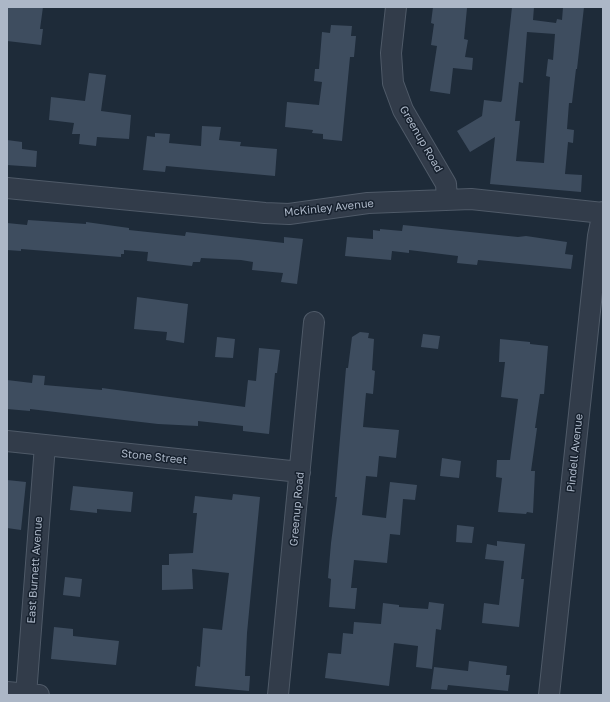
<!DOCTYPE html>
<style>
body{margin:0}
#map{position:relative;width:610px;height:702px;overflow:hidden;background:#1e2b39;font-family:"Golos Text",sans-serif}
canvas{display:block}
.frame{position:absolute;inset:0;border:8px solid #acb7c7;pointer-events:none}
</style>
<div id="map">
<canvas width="610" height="702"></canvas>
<div class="frame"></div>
</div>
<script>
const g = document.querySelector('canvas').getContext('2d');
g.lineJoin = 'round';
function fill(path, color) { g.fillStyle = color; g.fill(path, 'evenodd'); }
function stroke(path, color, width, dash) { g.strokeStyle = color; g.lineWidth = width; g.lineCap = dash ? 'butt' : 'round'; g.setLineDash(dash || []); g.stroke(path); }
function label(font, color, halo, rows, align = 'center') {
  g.font = font + ' "Golos Text",sans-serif'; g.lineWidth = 3; g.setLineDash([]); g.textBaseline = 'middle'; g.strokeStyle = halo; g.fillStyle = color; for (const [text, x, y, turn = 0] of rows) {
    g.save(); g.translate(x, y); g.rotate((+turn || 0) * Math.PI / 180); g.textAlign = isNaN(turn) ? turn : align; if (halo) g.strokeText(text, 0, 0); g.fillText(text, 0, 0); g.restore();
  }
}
const building = new Path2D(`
 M 7,7 L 43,7 L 40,29 L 43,29 L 41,45 L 7,41 Z
 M 433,7 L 467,8 L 464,39 L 468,40 L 465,57 L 473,58 L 472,70 L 453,68 L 450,94 L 430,91 L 437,46 L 431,45 L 434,24 L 431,23 Z
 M 512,7 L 534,7 L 533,20 L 556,23 L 557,19 L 562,20 L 563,7 L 584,7 L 577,69 L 576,69 L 572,103 L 569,103 L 567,129 L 574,130 L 573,143 L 568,142 L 565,174 L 582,175 L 581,192 L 490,184 L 495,137 L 470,152 L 457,131 L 482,116 L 484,100 L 501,102 L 502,100 ZM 527,32 L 555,34 L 553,60 L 548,59 L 546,76 L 550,77 L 544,163 L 516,161 L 520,121 L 515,121 L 519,82 L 523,83 Z
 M 331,25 L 352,26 L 351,36 L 356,36 L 354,57 L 350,57 L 342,141 L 323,139 L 323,134 L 312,133 L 313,130 L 285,127 L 287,102 L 319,105 L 322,82 L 314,81 L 315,69 L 319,69 L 322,32 L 330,33 Z
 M 89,73 L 106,75 L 101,111 L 131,115 L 129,139 L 97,137 L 96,146 L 79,144 L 80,134 L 72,134 L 74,123 L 49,120 L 51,97 L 85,101 Z
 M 202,126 L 221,127 L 219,140 L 241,142 L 240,146 L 277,149 L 275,176 L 166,166 L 165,172 L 143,170 L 147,136 L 155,137 L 155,133 L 170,134 L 169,143 L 201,146 Z
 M 7,140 L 22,142 L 22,149 L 37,151 L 36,167 L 7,165 Z
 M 28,220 L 86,224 L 86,222 L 129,228 L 129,230 L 185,236 L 186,232 L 284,243 L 284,237 L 303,239 L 297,284 L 281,282 L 283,273 L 252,270 L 253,262 L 241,260 L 201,258 L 200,262 L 193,262 L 192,266 L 147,261 L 148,252 L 124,250 L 124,254 L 121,254 L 121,257 L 21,249 L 21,251 L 7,250 L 7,223 L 27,225 Z
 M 403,225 L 518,237 L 526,236 L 567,242 L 565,254 L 573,255 L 571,269 L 478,260 L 477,265 L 457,263 L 458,256 L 409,250 L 409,253 L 392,251 L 391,260 L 345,256 L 347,237 L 373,239 L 373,230 L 380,231 L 380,229 L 402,231 Z
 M 137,297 L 188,304 L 184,343 L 166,340 L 167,332 L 134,329 Z
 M 360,332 L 369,333 L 368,338 L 374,339 L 372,370 L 375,371 L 373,394 L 366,393 L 363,427 L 399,430 L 396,458 L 379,456 L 377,477 L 366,476 L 362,515 L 386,518 L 390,482 L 417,485 L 415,500 L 403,499 L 400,535 L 390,534 L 387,563 L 354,560 L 351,588 L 357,588 L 355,609 L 329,607 L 331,579 L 328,578 L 331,543 L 336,505 L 337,497 L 335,497 L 346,368 L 348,368 L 352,337 Z
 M 423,334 L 440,336 L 438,349 L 421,347 Z
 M 217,337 L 235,339 L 233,358 L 215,357 Z
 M 500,339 L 530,342 L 530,344 L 548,346 L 544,394 L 540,394 L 535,428 L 537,428 L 531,471 L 535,471 L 533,513 L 527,512 L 526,514 L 498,512 L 502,478 L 496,477 L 497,460 L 510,460 L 518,399 L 501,397 L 505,362 L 499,362 Z
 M 259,348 L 280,350 L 277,373 L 275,373 L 269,434 L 243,431 L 243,426 L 198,421 L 198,426 L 158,424 L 30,409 L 30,411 L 7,409 L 7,380 L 32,383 L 33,375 L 45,376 L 44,385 L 102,390 L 102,388 L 245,407 L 248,380 L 256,381 Z
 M 442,458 L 461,461 L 459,478 L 440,476 Z
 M 7,480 L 26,482 L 21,530 L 7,528 Z
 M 73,486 L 133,492 L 131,512 L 97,509 L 97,513 L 70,510 Z
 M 233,494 L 260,497 L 247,633 L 245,676 L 250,676 L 249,691 L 195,686 L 197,666 L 200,667 L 203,628 L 222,630 L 229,573 L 192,569 L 193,589 L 162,590 L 162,565 L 169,565 L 169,554 L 193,553 L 197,513 L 193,513 L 195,496 L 232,500 Z
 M 457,525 L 474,527 L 472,543 L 456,542 Z
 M 497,541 L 525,544 L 521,579 L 524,579 L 519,627 L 482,623 L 484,603 L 499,605 L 504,561 L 485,559 L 487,544 L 497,546 Z
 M 65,577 L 82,579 L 80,597 L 63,595 Z
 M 429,602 L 444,604 L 441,630 L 436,629 L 432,669 L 416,667 L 418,646 L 394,643 L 389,686 L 325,678 L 328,653 L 341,654 L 343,633 L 353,634 L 354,622 L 381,624 L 383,603 L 399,605 L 399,607 L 428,609 Z
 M 54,627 L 73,629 L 73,636 L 119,641 L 116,665 L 51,659 Z
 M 469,661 L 507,666 L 506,675 L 510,675 L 508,691 L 448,685 L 447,690 L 431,689 L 434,667 L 468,671 Z`);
const minor = new Path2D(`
 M 396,7 L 391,53 L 393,83 L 403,110 L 446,184 L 447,200
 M 7,188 L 265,213 L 289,214 L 368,203 L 471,199 L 603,213
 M 7,441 L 300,472
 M 7,692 L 39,695
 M 26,695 L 45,445
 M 278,695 L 314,322
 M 549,695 L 598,236 L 603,212`);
const streetNames = [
 ["Greenup Road",421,139,60],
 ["McKinley Avenue",329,208,-6],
 ["Pindell Avenue",575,453,-84],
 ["Stone Street",154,457,6],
 ["Greenup Road",297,509,-85],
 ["East Burnett Avenue",35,570,-86]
];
fill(building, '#3e4d5f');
stroke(minor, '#4f5a68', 22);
stroke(minor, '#323c4a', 20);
label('11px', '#acb7c7', '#17212e', streetNames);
</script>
